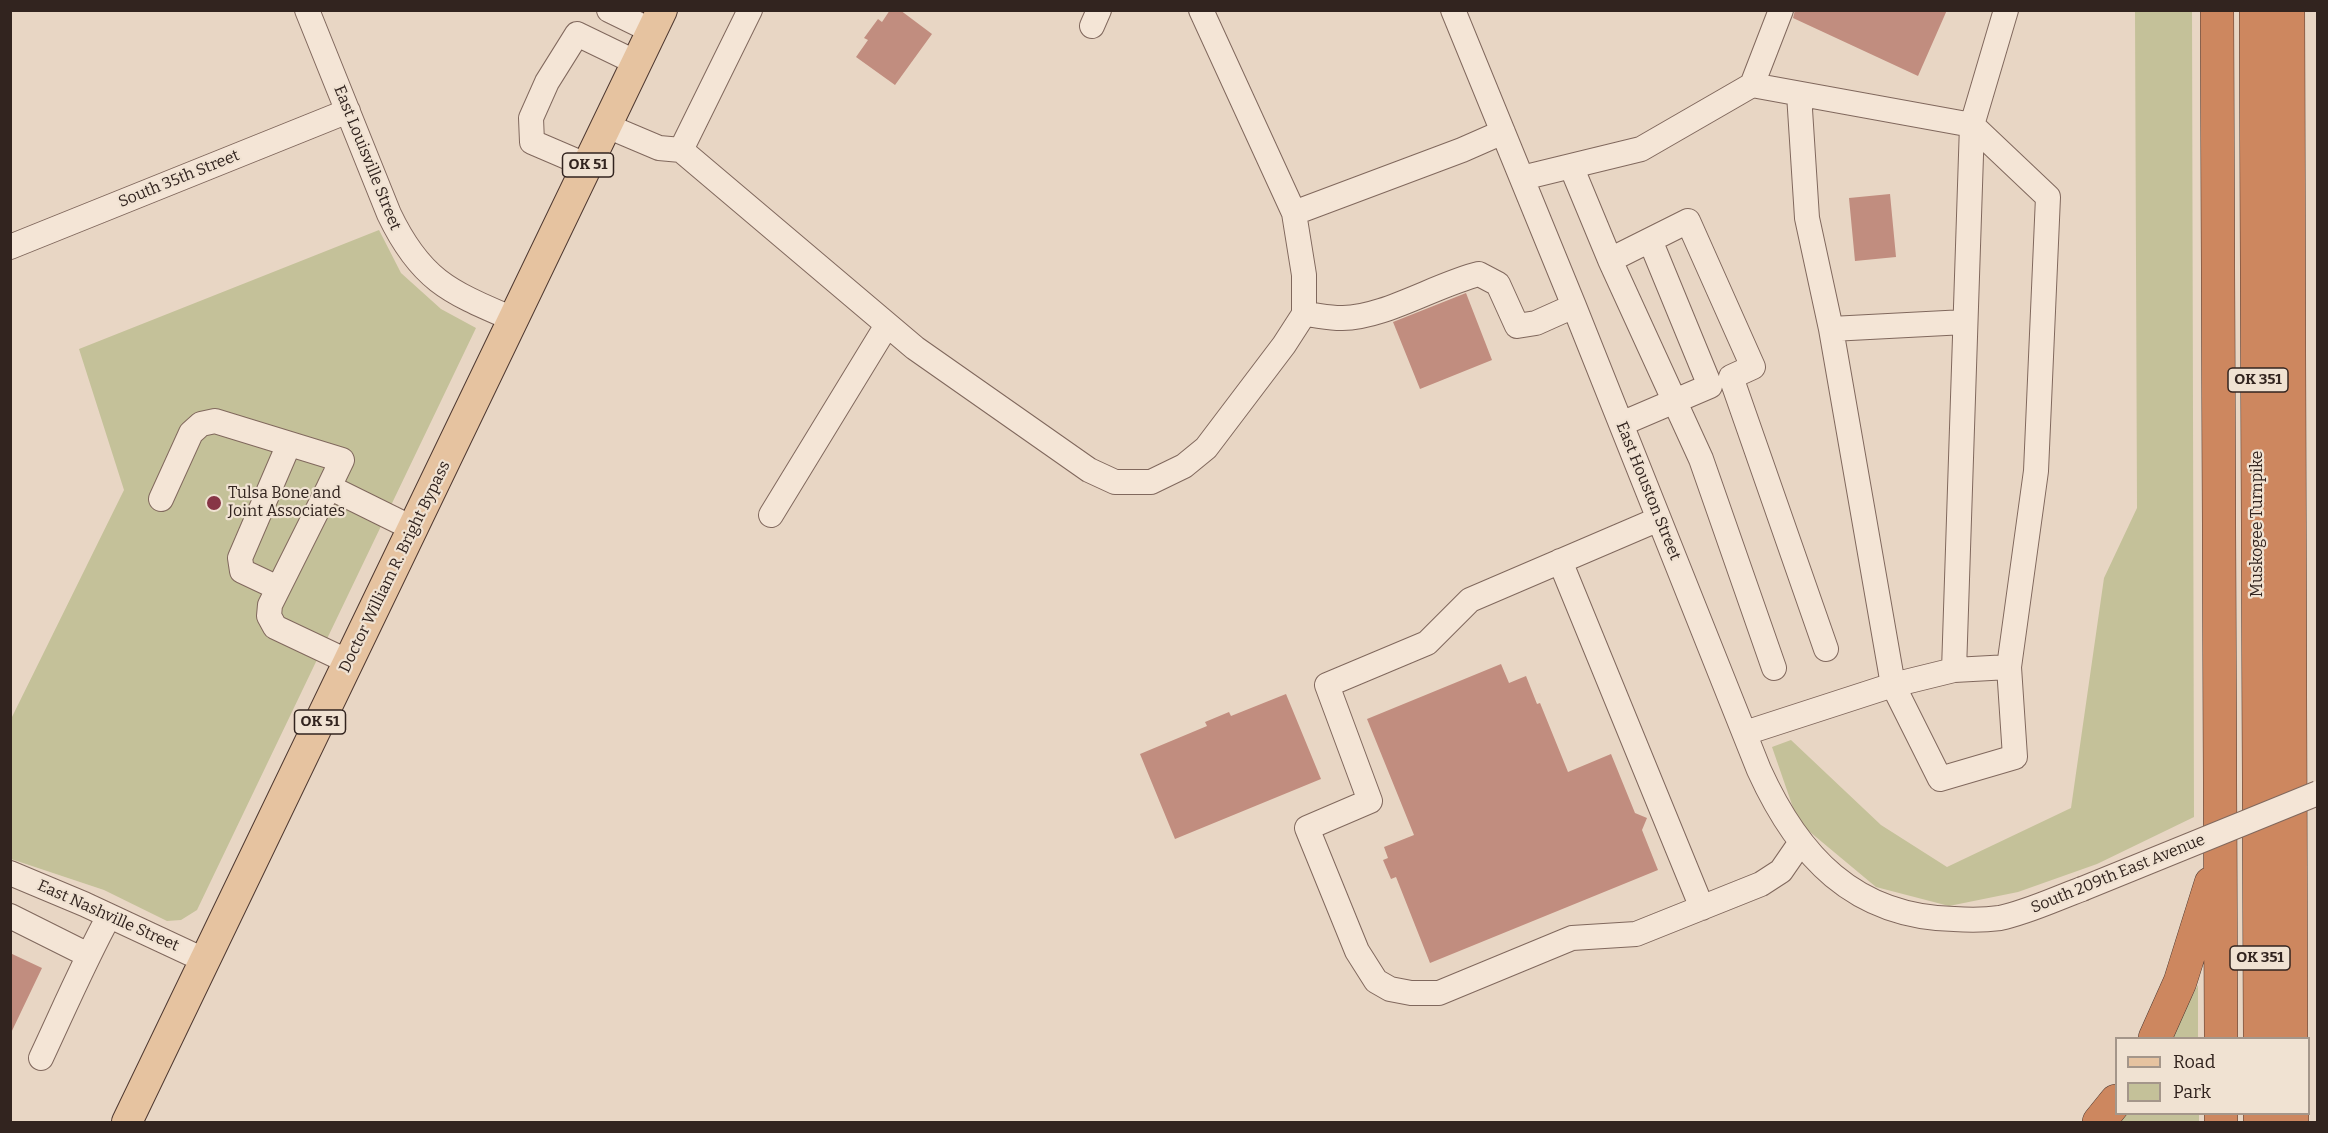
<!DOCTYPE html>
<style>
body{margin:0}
#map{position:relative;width:2328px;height:1133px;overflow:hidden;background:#e8d6c4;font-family:Bitter,serif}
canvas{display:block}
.frame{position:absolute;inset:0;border:12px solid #32241f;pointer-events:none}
.legend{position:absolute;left:2115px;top:1037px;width:195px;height:78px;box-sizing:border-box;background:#f0e2d2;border:2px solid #a4968a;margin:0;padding:8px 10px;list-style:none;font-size:18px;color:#32241f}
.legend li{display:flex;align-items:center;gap:12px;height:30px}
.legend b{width:30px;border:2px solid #a4968a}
</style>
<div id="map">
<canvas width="2328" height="1133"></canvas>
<div class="frame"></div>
<ul class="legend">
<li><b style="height:8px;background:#e6c3a0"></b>Road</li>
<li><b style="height:16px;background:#c4c199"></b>Park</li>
</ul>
</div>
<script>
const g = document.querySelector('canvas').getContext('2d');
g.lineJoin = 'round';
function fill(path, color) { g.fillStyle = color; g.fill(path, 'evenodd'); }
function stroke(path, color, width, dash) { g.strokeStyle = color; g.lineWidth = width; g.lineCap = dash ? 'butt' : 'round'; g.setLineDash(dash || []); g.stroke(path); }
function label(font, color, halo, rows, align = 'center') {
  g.font = font + ' Bitter,serif'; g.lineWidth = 4.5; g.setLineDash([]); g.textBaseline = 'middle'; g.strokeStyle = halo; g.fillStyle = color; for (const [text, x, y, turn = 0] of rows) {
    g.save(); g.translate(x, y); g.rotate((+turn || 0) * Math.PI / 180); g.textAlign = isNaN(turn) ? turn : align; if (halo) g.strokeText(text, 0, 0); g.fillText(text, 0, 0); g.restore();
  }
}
const green = new Path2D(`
 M 2135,11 L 2192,11 L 2194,817 L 2097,864 L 2018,892 L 1949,906 L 1876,887 L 1798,822 L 1772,747 L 1791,740 L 1881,825 L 1947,867 L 2071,808 L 2104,578 L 2137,508 Z
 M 379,230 L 401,273 L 441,309 L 476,328 L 197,910 L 181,920 L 167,921 L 104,890 L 11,859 L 10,721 L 124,490 L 79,349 Z
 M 2198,985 L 2198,1038 L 2169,1038 Z
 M 2123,1114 L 2199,1114 L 2199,1122 L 2115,1122 Z`);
const building = new Path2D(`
 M 890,10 L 900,10 L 932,34 L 895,85 L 856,57 L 868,40 L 864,38 L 878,19 L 882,22 Z
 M 1795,10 L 1947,10 L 1918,76 L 1793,18 Z
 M 1890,194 L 1896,257 L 1855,261 L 1849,198 Z
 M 1466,293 L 1492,360 L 1420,389 L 1393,322 Z
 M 1501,664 L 1509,683 L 1526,676 L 1537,704 L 1540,703 L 1568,772 L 1611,754 L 1635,813 L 1647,818 L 1642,830 L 1658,870 L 1430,963 L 1396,877 L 1391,879 L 1383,860 L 1388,858 L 1384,847 L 1414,835 L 1367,719 Z
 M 1286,694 L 1321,779 L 1175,839 L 1140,754 L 1207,726 L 1205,722 L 1229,712 L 1231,716 Z
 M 10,953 L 42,968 L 10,1035 Z`);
const minor = new Path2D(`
 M 307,10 L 389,214 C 421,281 450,292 515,320
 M 609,10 L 652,31
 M 1453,10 L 1574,306 L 1759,770 C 1798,856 1854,917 1954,919 C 1969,920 1985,920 2000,918 C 2028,912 2055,899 2082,889
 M 1092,26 L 1099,10
 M 1752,85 L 1781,10
 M 1799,94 L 1807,218 L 1831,329 L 1893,685 L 1940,779 L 2015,757 L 2009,667 L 1954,670
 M 1972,125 L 2048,197 L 2036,471 L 2009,667
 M 607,126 L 659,148 L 681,150 L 750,10
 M 681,150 L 915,348 L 1089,470 L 1115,482 L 1151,482 L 1184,466 L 1206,448 L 1284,345 L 1304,314 L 1304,275 L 1294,213 L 1201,10
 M 588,166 L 532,142 L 531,118 L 547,82 L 577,34 L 637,63
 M 1571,166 L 1610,260 L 1701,459 L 1774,668
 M 1522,178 L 1641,149 L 1752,85 L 1972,125 L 2006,10
 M 1294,213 L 1462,150 L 1503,132
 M 10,247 L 348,111
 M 1610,260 L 1688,221 L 1753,367 L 1731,377 L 1826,649
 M 1304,314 C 1316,315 1329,318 1341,318 C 1382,319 1437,284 1479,274 L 1498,284 L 1517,326 L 1536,323 L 1574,306
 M 1831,329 L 1965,322
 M 1621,424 L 1710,386 L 1650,240
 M 161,499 L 191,433 L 201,424 L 215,421 L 342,460 L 329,487
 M 771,515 L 887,325
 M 1659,519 L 1470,600 L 1427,643 L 1327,685 L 1370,801 L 1307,828 L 1357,951 L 1376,981 L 1390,989 L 1411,993 L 1439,993 L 1572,938 L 1636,934 L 1761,884 L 1781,871 L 1801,842
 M 1560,561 L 1702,908
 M 278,588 L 242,571 L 240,558 L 289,444
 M 349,662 L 275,627 L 269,616 L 270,605 L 329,487 L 414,529
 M 1745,733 L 1893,685 L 1954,670 L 1972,125
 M 10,873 L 84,904 L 204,960
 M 10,916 L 88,955
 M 41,1058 C 63,1011 84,962 109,916`);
const major = new Path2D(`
 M 127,1122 L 662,10`);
const highway = new Path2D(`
 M 2217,10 L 2221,1038
 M 2256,10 L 2260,1038
 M 2288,10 L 2291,1038
 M 2155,1038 L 2180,982 L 2211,883
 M 2221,1114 L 2221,1122
 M 2260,1114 L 2260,1122
 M 2292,1114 L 2292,1122
 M 2099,1122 L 2116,1101`);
const minorBridge = new Path2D(`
 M 2082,889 L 2318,793`);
const markers = [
 [214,503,8,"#873546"]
];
const shields = [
 [588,165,51],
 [2258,380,60],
 [320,722,51],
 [2260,958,60]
];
const shieldNames = [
 ["OK 51",588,165],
 ["OK 351",2258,380],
 ["OK 51",320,722],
 ["OK 351",2260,958]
];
const streetNames = [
 ["East Louisville Street",367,158,68],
 ["South 35th Street",179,179,-22],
 ["East Houston Street",1648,491,68],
 ["Muskogee Turnpike",2258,524,-90],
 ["Doctor William R. Bright Bypass",395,567,-64],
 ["South 209th East Avenue",2118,874,-22],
 ["East Nashville Street",108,916,24]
];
const poiNames = [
 ["Tulsa Bone and",228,494],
 ["Joint Associates",228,512]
];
fill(green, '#c4c199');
fill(building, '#c18d7f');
stroke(minor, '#80685d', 26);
stroke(major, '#4e3830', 32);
stroke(highway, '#4e3830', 34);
stroke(minor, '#f4e5d6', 24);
stroke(major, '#e6c3a0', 30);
stroke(highway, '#cd875f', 33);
stroke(minorBridge, '#80685d', 26, []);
stroke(minorBridge, '#f4e5d6', 24);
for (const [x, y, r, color] of markers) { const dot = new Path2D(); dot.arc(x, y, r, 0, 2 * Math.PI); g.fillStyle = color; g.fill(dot); stroke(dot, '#f0e2d2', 2); }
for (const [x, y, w] of shields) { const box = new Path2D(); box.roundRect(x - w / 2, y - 12, w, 24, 4.5); g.fillStyle = '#f0e2d2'; g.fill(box); stroke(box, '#32241f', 1.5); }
label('bold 15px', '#32241f', null, shieldNames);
label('16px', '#32241f', '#f0e2d2', streetNames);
label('16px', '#32241f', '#f0e2d2', poiNames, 'left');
</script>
